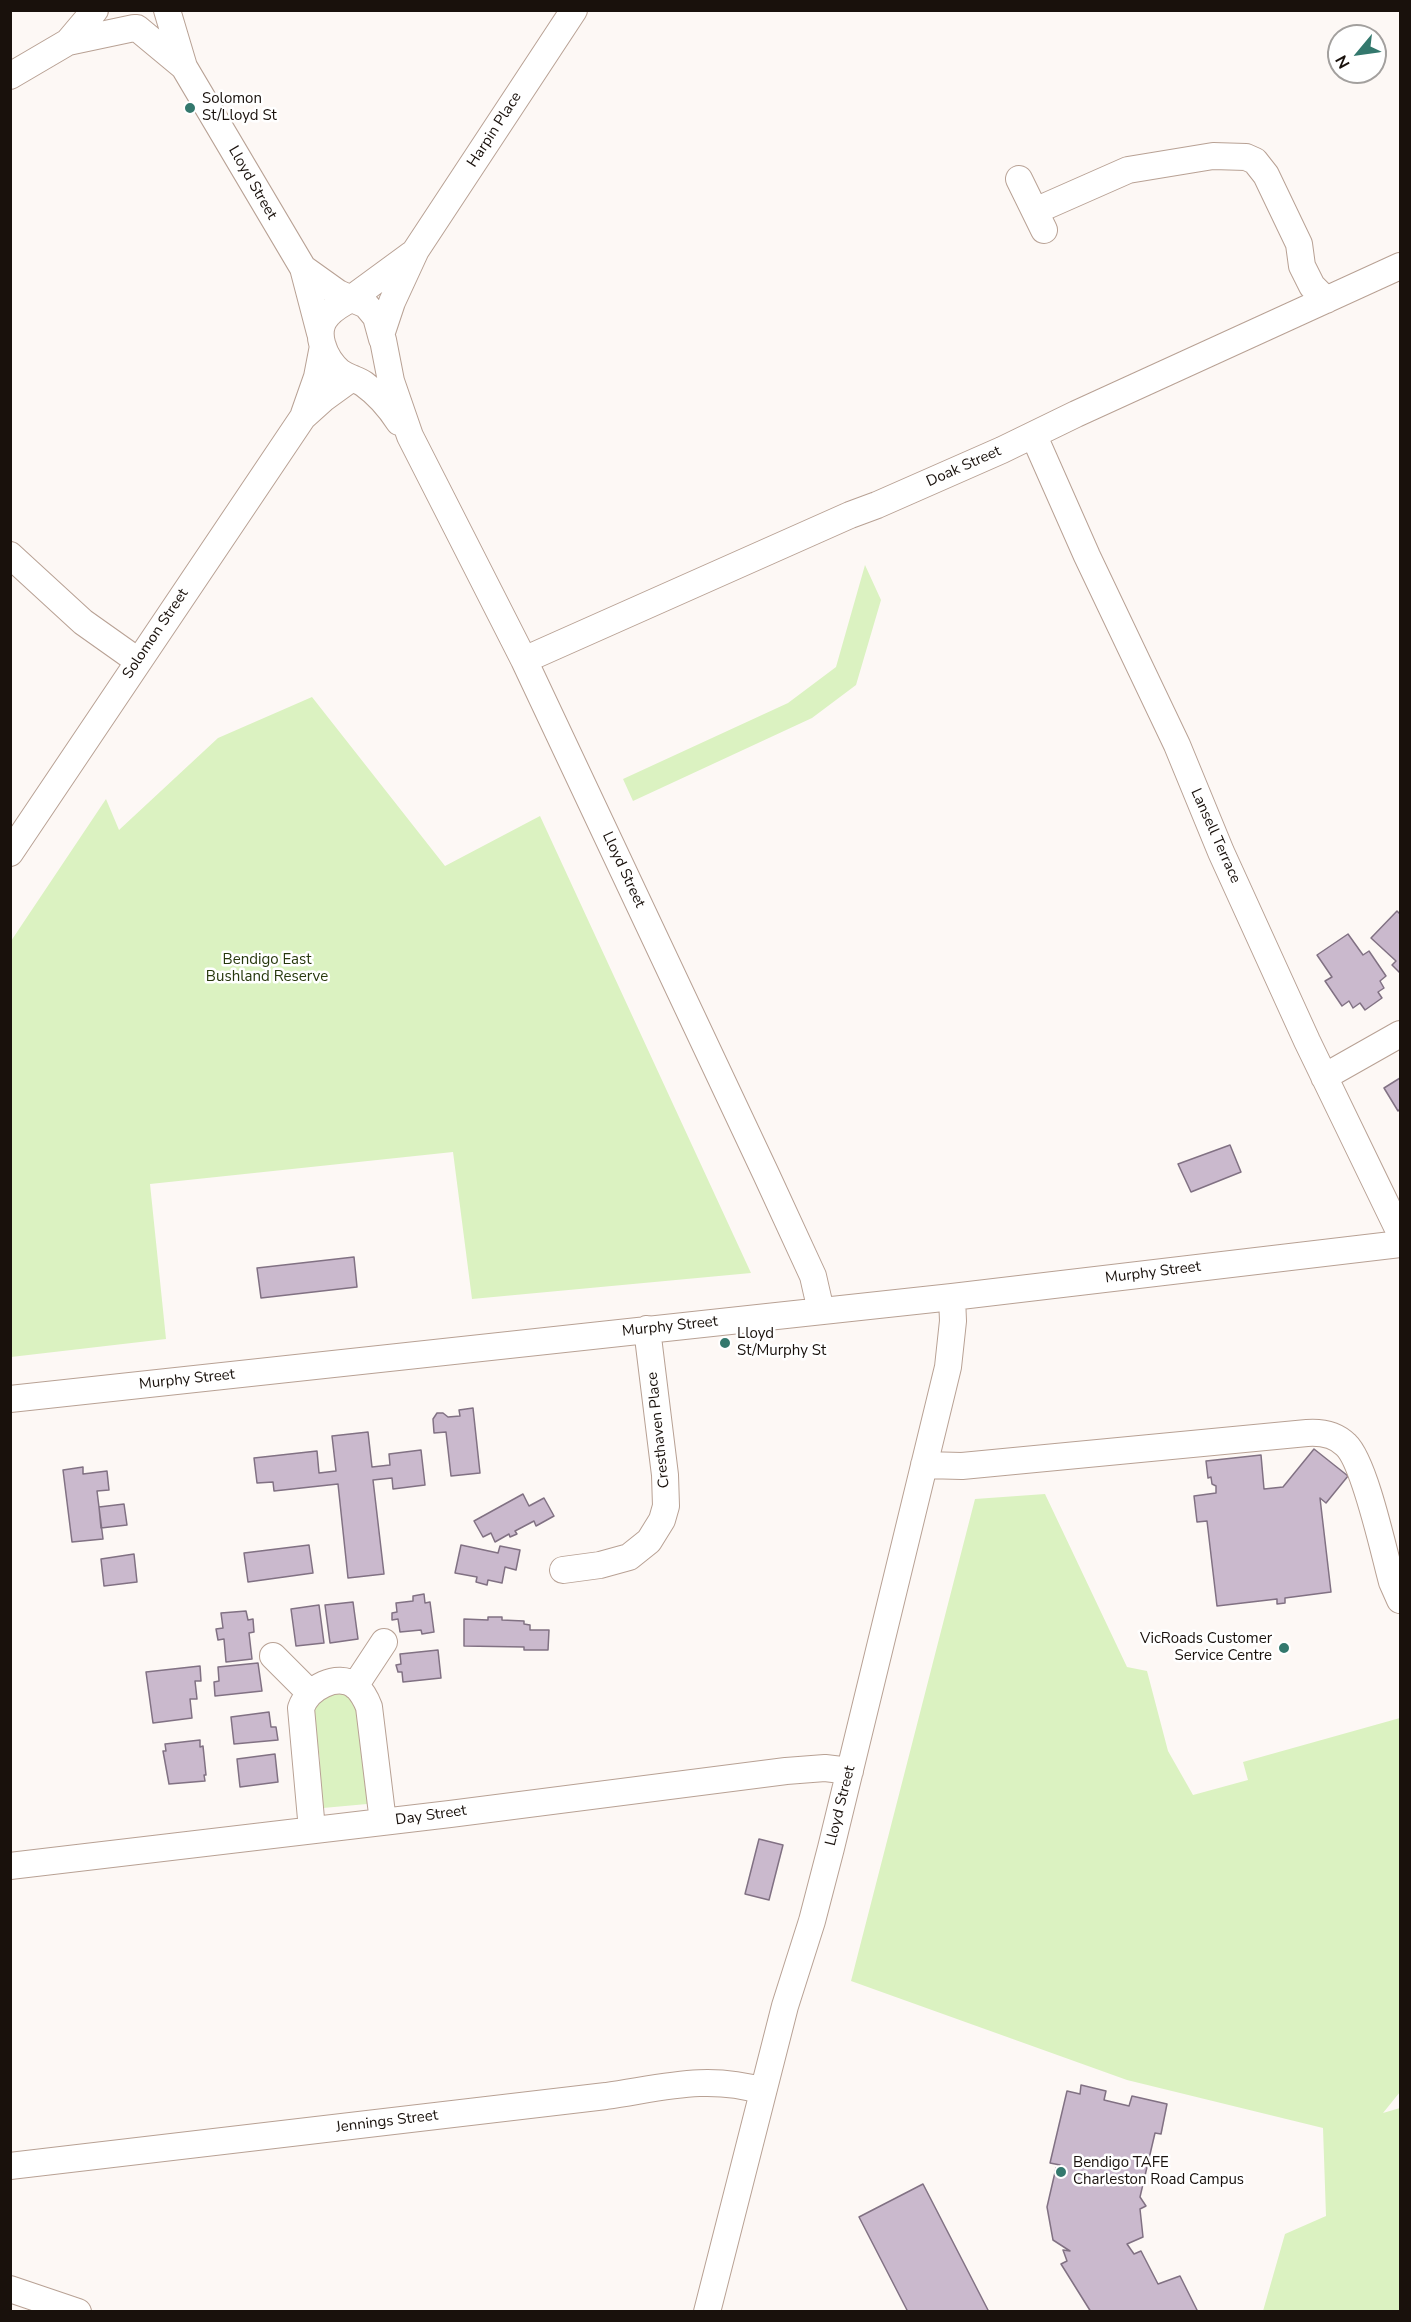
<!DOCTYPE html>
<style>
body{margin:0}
#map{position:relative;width:1411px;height:2322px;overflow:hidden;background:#fdf8f5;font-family:"Nunito Sans",sans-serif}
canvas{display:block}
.frame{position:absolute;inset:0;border:12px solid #19110c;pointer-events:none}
.north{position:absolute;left:1327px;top:24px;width:60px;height:60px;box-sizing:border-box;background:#fff;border:2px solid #a3a09e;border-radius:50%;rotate:241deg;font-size:16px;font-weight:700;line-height:24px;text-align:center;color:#19110c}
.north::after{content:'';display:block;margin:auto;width:21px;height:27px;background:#33786d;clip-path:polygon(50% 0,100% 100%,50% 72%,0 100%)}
</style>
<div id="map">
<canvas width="1411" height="2322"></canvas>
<div class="frame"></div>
<div class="north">N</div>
</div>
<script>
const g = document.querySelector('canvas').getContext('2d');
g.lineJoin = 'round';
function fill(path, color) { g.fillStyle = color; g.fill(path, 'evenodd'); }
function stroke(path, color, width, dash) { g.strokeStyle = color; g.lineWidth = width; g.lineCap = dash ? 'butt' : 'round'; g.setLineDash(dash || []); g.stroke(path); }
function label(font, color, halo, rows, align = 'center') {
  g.font = font + ' "Nunito Sans",sans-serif'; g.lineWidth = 5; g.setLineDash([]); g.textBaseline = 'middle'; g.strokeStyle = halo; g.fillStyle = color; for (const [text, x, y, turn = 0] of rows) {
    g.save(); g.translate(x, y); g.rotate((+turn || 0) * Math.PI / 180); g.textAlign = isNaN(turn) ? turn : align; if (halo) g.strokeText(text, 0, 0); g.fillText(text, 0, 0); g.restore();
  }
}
const green = new Path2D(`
 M 865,565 L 881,600 L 856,685 L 812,718 L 633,801 L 623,779 L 788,703 L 836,667 Z
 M 312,697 L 445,866 L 540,816 L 751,1273 L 472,1299 L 453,1152 L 150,1184 L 166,1339 L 11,1357 L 11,941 L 106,799 L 119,830 L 218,738 Z
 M 1045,1494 L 1127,1667 L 1147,1671 L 1168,1751 L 1193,1795 L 1248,1780 L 1243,1762 L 1400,1718 L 1400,2092 L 1383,2113 L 1400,2108 L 1400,2311 L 1263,2311 L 1285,2234 L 1326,2216 L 1323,2128 L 1127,2080 L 851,1981 L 975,1499 Z
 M 327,1692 L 349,1694 L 364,1720 L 358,1726 L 362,1762 L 372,1783 L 370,1802 L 367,1804 L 323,1808 L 320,1807 L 315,1794 C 325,1769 319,1739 307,1715 Z`);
const building = new Path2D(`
 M 1397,911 L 1400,914 L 1400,973 L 1392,965 L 1396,961 L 1371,938 Z
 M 1348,934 L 1363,955 L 1369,951 L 1386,976 L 1380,981 L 1384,988 L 1378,992 L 1382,998 L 1365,1010 L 1360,1003 L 1353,1008 L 1349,1001 L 1342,1006 L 1325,981 L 1332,977 L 1317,955 Z
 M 1400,1078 L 1400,1109 L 1398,1111 L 1384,1088 Z
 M 1230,1145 L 1241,1172 L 1191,1192 L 1178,1164 Z
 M 354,1257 L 357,1287 L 261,1298 L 257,1268 Z
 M 473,1408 L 480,1473 L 451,1476 L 446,1432 L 434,1433 L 433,1419 L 437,1413 L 443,1413 L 448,1417 L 460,1416 L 459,1410 Z
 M 368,1432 L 372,1467 L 390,1465 L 389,1454 L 421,1450 L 425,1485 L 393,1489 L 392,1478 L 373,1480 L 384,1574 L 348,1578 L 338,1484 L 274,1491 L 273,1482 L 257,1483 L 254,1458 L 317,1451 L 319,1473 L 336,1471 L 332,1436 Z
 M 1314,1449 L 1348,1476 L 1326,1503 L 1320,1498 L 1331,1592 L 1285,1598 L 1285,1603 L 1277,1604 L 1277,1599 L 1217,1606 L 1207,1521 L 1197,1522 L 1194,1496 L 1216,1493 L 1216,1486 L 1212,1484 L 1211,1477 L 1208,1478 L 1206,1461 L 1261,1455 L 1264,1489 L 1283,1487 Z
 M 83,1467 L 83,1474 L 107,1471 L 109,1490 L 97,1491 L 103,1539 L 72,1542 L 63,1470 Z
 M 523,1494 L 529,1506 L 544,1498 L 554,1516 L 536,1526 L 534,1521 L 515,1531 L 517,1534 L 510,1537 L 509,1534 L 495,1542 L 491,1533 L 483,1537 L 474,1521 Z
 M 124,1504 L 127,1525 L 101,1528 L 99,1507 Z
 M 309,1545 L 313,1573 L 248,1582 L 244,1553 Z
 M 461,1545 L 498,1553 L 500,1546 L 520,1550 L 516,1570 L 505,1567 L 502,1583 L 488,1580 L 487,1585 L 476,1582 L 477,1577 L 455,1573 Z
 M 134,1554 L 137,1582 L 104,1586 L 101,1559 Z
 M 424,1594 L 425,1603 L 430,1602 L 434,1632 L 422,1634 L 421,1630 L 400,1632 L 398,1619 L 392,1620 L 392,1613 L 397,1612 L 396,1603 L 413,1601 L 413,1596 Z
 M 353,1602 L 358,1639 L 330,1643 L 325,1605 Z
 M 319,1605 L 324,1643 L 296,1646 L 291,1609 Z
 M 246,1611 L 248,1620 L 253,1619 L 254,1632 L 249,1633 L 252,1659 L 226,1662 L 224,1639 L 218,1640 L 216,1629 L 223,1628 L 221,1613 Z
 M 488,1617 L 502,1617 L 502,1620 L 524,1621 L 524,1624 L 530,1625 L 530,1630 L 549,1630 L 548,1650 L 524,1650 L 524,1647 L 464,1646 L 464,1619 L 488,1620 Z
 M 438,1650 L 441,1678 L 403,1682 L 402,1672 L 398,1672 L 396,1665 L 401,1664 L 400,1654 Z
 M 258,1663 L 262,1691 L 215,1696 L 214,1682 L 219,1681 L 218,1667 Z
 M 200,1666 L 201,1681 L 195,1681 L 197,1699 L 190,1699 L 192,1718 L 153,1723 L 146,1672 Z
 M 269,1712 L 271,1727 L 276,1727 L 278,1740 L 234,1744 L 231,1717 Z
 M 200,1740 L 200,1747 L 203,1746 L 206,1775 L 204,1775 L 205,1781 L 169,1784 L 163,1751 L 166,1751 L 165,1744 Z
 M 275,1754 L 278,1782 L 240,1787 L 237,1759 Z
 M 759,1839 L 783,1845 L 769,1900 L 745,1894 Z
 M 1081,2085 L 1106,2091 L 1104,2100 L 1129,2106 L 1132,2096 L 1167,2104 L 1161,2134 L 1155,2133 L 1140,2197 L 1146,2206 L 1140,2209 L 1143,2237 L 1127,2244 L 1134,2254 L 1141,2251 L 1158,2284 L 1180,2276 L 1198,2312 L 1091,2312 L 1061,2264 L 1067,2261 L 1063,2250 L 1070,2251 L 1053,2240 L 1047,2207 L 1056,2168 L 1059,2169 L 1060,2165 L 1050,2163 L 1067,2091 L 1080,2094 Z
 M 923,2184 L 989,2312 L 908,2312 L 859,2217 Z`);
const minor = new Path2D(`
 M 167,10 L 184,67 L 303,268 L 320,333
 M 137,28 L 184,67
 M 68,42 L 95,10
 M 10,76 L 68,42 L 134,28
 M 1019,179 L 1044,230
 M 1035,211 L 1128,170 L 1213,156 L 1246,157 L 1255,161 L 1266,175 L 1299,244 L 1302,266 L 1312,286 L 1326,300
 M 303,268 L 338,293 L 366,305 L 376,317 L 382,339
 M 352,298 L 412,254
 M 351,299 C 343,303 334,308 328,315 C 312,331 325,359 340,372 C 348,378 357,379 364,384 C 378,394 390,408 399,422
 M 382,332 L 392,302 L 416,250 L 574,10
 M 383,340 L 391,381 L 410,436 L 524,660 L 766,1174 L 813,1276 L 821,1311
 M 304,414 L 317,377 L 323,346
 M 1034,436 L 1087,556 L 1177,745 L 1221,852 L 1307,1041 L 1400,1233
 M 10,555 L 83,622 L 138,661
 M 524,660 L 850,515 L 877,505 L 1002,450 L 1076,414 L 1400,266
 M 10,853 L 303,417 L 323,399 L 352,378
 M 1324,1077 L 1400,1034
 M 10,1399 L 952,1297 L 1400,1244
 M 924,1465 L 962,1466 L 1307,1433 C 1321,1432 1336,1435 1346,1445 C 1365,1463 1384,1553 1392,1582 L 1400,1600
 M 563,1570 L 600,1565 L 629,1557 L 649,1541 L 662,1520 L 666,1506 L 665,1475 L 647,1329
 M 273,1656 L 310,1693
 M 355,1686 L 384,1642
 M 312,1830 L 301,1708 C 308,1688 337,1672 356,1686 C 362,1692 366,1699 369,1707 L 383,1822
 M 10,1866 L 450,1814 L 786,1771 L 825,1768 L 850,1771
 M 10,2166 L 606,2096 C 662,2088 707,2074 763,2091
 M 10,2289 L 78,2312
 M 707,2312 L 785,2006 L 812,1921 L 831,1848 L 948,1367 L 953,1321 L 952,1297`);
const markers = [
 [190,108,6,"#33786d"],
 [725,1343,6,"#33786d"],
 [1284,1648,6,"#33786d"],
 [1061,2172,6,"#33786d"]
];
const poiNames = [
 ["Solomon",202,99],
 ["St/Lloyd St",202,116],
 ["Lloyd",737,1334],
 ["St/Murphy St",737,1351],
 ["VicRoads Customer",1272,1639,"right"],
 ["Service Centre",1272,1656,"right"],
 ["Bendigo TAFE",1073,2163],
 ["Charleston Road Campus",1073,2180]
];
const streetNames = [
 ["Harpin Place",495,130,-57],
 ["Lloyd Street",252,183,60],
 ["Doak Street",964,467,-24],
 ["Solomon Street",156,634,-56],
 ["Lansell Terrace",1215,836,66],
 ["Lloyd Street",623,870,65],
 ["Murphy Street",1153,1273,-7],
 ["Murphy Street",670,1327,-6],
 ["Murphy Street",187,1380,-6],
 ["Cresthaven Place",659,1430,-96],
 ["Lloyd Street",841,1806,-76],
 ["Day Street",431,1816,-8],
 ["Jennings Street",387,2122,-7]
];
const parkNames = [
 ["Bendigo East",267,960],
 ["Bushland Reserve",267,977]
];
fill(green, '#dbf2c1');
fill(building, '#cab9cd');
stroke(building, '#817183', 1.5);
stroke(minor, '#b8a194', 28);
stroke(minor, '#fff', 26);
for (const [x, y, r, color] of markers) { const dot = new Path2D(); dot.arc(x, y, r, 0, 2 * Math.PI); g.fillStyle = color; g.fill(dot); stroke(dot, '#fff', 2); }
label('15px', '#19110c', '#fff', poiNames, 'left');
label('15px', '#19110c', '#fff', streetNames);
label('15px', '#27380d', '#fff', parkNames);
</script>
